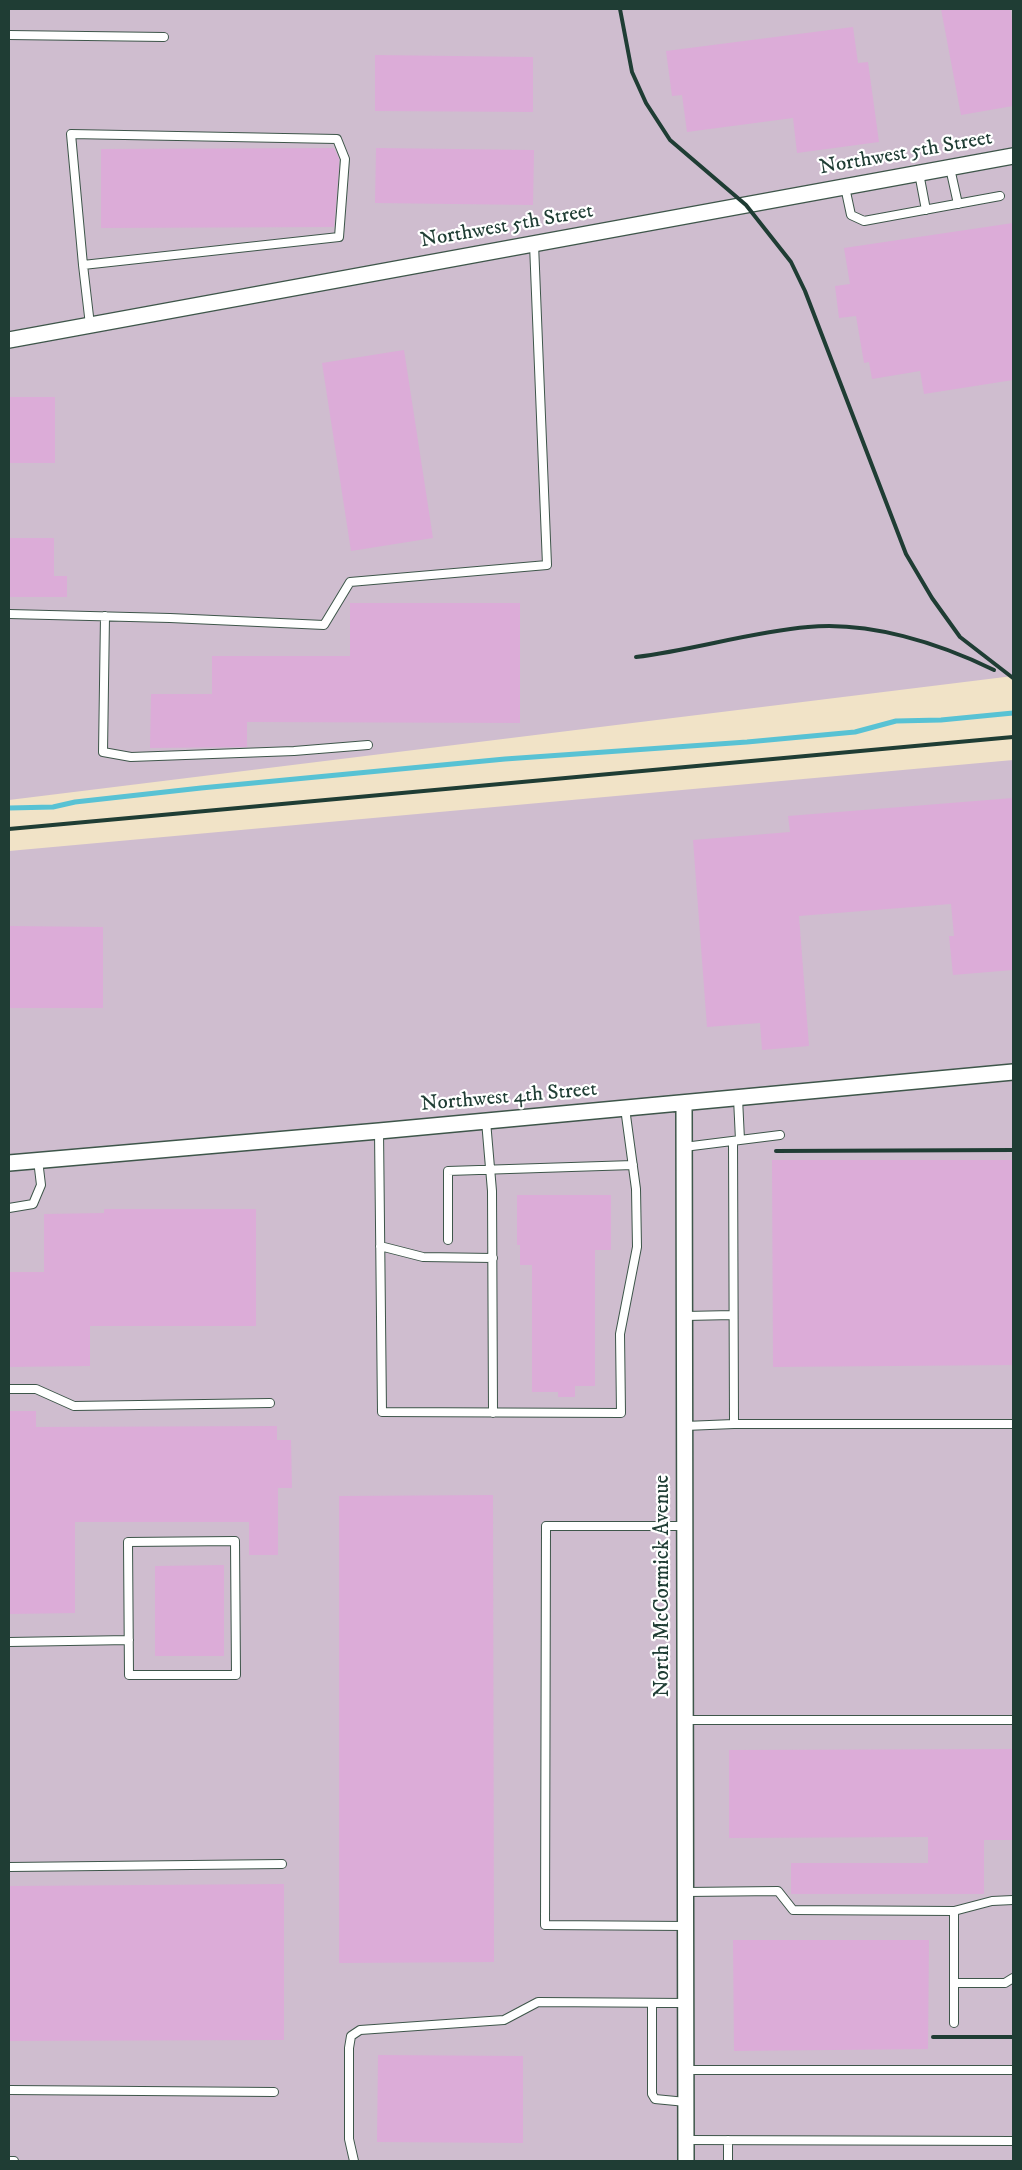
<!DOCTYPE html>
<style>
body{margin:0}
#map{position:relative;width:1022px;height:2170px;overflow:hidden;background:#f1e3c7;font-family:"IM FELL DW Pica",serif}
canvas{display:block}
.frame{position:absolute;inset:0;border:10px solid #1f3d34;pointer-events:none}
</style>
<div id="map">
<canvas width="1022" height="2170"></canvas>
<div class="frame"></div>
</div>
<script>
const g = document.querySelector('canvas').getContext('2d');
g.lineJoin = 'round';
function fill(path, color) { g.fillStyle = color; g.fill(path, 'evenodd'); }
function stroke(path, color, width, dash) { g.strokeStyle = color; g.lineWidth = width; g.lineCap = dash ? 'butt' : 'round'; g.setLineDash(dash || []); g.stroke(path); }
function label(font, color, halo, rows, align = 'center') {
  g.font = font + ' "IM FELL DW Pica",serif'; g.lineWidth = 4.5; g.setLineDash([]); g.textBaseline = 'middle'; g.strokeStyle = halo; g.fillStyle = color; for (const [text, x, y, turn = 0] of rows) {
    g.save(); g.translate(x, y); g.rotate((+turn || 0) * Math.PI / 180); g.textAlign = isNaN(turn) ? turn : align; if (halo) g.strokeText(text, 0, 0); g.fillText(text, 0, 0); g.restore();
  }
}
const industrial = new Path2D(`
 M 9,9 L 1013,9 L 1013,676 L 9,800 Z
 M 1013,760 L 1013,2161 L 9,2161 L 9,851 Z`);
const stream = new Path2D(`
 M 9,808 L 53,807 L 75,802 L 201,788 L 505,759 L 747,742 L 855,732 L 896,721 L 941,720 L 1013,713`);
const building = new Path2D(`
 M 941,9 L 1010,9 L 1013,28 L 1013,106 L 961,115 Z
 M 853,27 L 858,63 L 868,62 L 879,142 L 797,153 L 793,118 L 687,132 L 682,95 L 672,96 L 666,51 Z
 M 375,55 L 533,57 L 533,112 L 375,111 Z
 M 334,148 L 339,158 L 339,168 L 334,227 L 101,228 L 101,149 Z
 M 376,148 L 534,150 L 533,205 L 375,203 Z
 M 1013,223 L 1013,380 L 924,394 L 920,371 L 872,379 L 869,362 L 864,363 L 856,316 L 839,318 L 835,286 L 850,284 L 844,248 Z
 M 404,350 L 433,538 L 351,551 L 322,363 Z
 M 9,397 L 55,397 L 55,463 L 9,463 Z
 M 9,538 L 54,538 L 54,576 L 67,576 L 67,597 L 9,597 Z
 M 350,603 L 520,603 L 520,723 L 247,722 L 247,747 L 150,748 L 151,694 L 212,694 L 212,656 L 350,656 Z
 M 1013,798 L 1013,970 L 953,975 L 949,936 L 954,936 L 951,904 L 799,916 L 809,1046 L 762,1050 L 760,1023 L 707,1027 L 693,840 L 790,832 L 788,816 Z
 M 9,926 L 103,927 L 103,1008 L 9,1008 Z
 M 772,1160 L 1013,1160 L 1013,1365 L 773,1367 Z
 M 517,1195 L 611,1195 L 611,1250 L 595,1250 L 595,1386 L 575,1386 L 575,1397 L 558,1397 L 558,1392 L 532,1392 L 532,1265 L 520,1265 L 520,1245 L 517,1245 Z
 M 104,1209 L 256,1209 L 256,1326 L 90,1326 L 90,1366 L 9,1367 L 9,1272 L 44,1272 L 44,1214 L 104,1213 Z
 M 9,1411 L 36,1411 L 36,1427 L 277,1426 L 277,1440 L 291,1440 L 292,1488 L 278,1488 L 278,1555 L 249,1555 L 249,1522 L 75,1522 L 75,1613 L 9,1614 Z
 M 493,1495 L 494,1962 L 339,1963 L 339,1496 Z
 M 224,1565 L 224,1656 L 155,1656 L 155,1566 Z
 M 1013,1749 L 1013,1840 L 984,1840 L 984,1894 L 791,1894 L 791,1863 L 928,1863 L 928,1837 L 729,1838 L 729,1750 Z
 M 284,1884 L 284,2040 L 9,2041 L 9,1886 Z
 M 733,1940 L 929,1940 L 928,2049 L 734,2051 Z
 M 378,2055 L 523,2056 L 523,2143 L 377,2142 Z`);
const service = new Path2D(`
 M 9,35 L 164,37
 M 950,168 L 958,204
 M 919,173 L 926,210
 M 845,187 L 851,215 L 864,221 L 1000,196
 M 83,265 L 339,237 L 345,159 L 337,139 L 71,134 L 83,265 L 90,325
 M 9,614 L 170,618 L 324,625 L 350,582 L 547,565 L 534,244
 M 105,616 L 103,752 L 131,757 L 294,751 L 368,745
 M 738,1098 L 740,1140
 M 486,1121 L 492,1191 L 493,1413
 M 379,1131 L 382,1412 L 621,1413 L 620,1334 L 637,1247 L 636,1189 L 625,1108
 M 684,1147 L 780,1135
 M 9,1208 L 33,1204 L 41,1185 L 38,1160
 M 448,1240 L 448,1171 L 633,1165
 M 380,1246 L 423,1257 L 493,1258
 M 685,1316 L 733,1315
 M 9,1389 L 36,1389 L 74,1406 L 270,1403
 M 734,1424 L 1013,1424
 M 685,1426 L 734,1424 L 733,1141
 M 685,1526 L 546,1526 L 545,1925 L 686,1926
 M 235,1541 L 236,1675 L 129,1675 L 128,1542 Z
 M 9,1642 L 129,1640
 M 686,1720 L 1013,1720
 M 9,1867 L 282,1864
 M 686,1892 L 778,1891 L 793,1910 L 954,1911 L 954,2023
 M 954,1911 L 992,1901 L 1013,1900
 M 954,1983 L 1005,1983 L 1013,1978
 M 652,2003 L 652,2094 L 655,2099 L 686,2102
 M 686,2070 L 1013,2070
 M 9,2090 L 274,2092
 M 686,2140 L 1013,2141
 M 728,2140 L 728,2161
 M 9,2161 L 14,2161
 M 354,2161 L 349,2139 L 349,2048 L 351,2036 L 360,2030 L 504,2020 L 538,2002 L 686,2003`);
const minor = new Path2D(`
 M 9,340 L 1013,156
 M 684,1103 L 686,2161
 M 9,1163 L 379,1131 L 1013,1072`);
const rail = new Path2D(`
 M 620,9 L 632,72 L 646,103 L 670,140 L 746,205 L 791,262 L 805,291 L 906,554 L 932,598 L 960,637 L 1013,678
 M 636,657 C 694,650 750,632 808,627 C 869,621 939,643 994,670
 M 9,829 L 1013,737
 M 776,1151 L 1013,1150
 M 933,2037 L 1013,2037`);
const streetNames = [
 ["Northwest 5th Street",906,154,-10],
 ["Northwest 5th Street",507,227,-10],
 ["Northwest 4th Street",509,1098,-5],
 ["North McCormick Avenue",664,1586,-90]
];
fill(industrial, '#cfbdcf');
stroke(stream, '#58c2d4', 5);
fill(building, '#dcacd8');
stroke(service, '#3e564a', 10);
stroke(minor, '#3e564a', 18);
stroke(service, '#fff', 8);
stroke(minor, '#fff', 15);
stroke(rail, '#1f3d34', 4);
label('21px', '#1f3d34', '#fff', streetNames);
</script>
